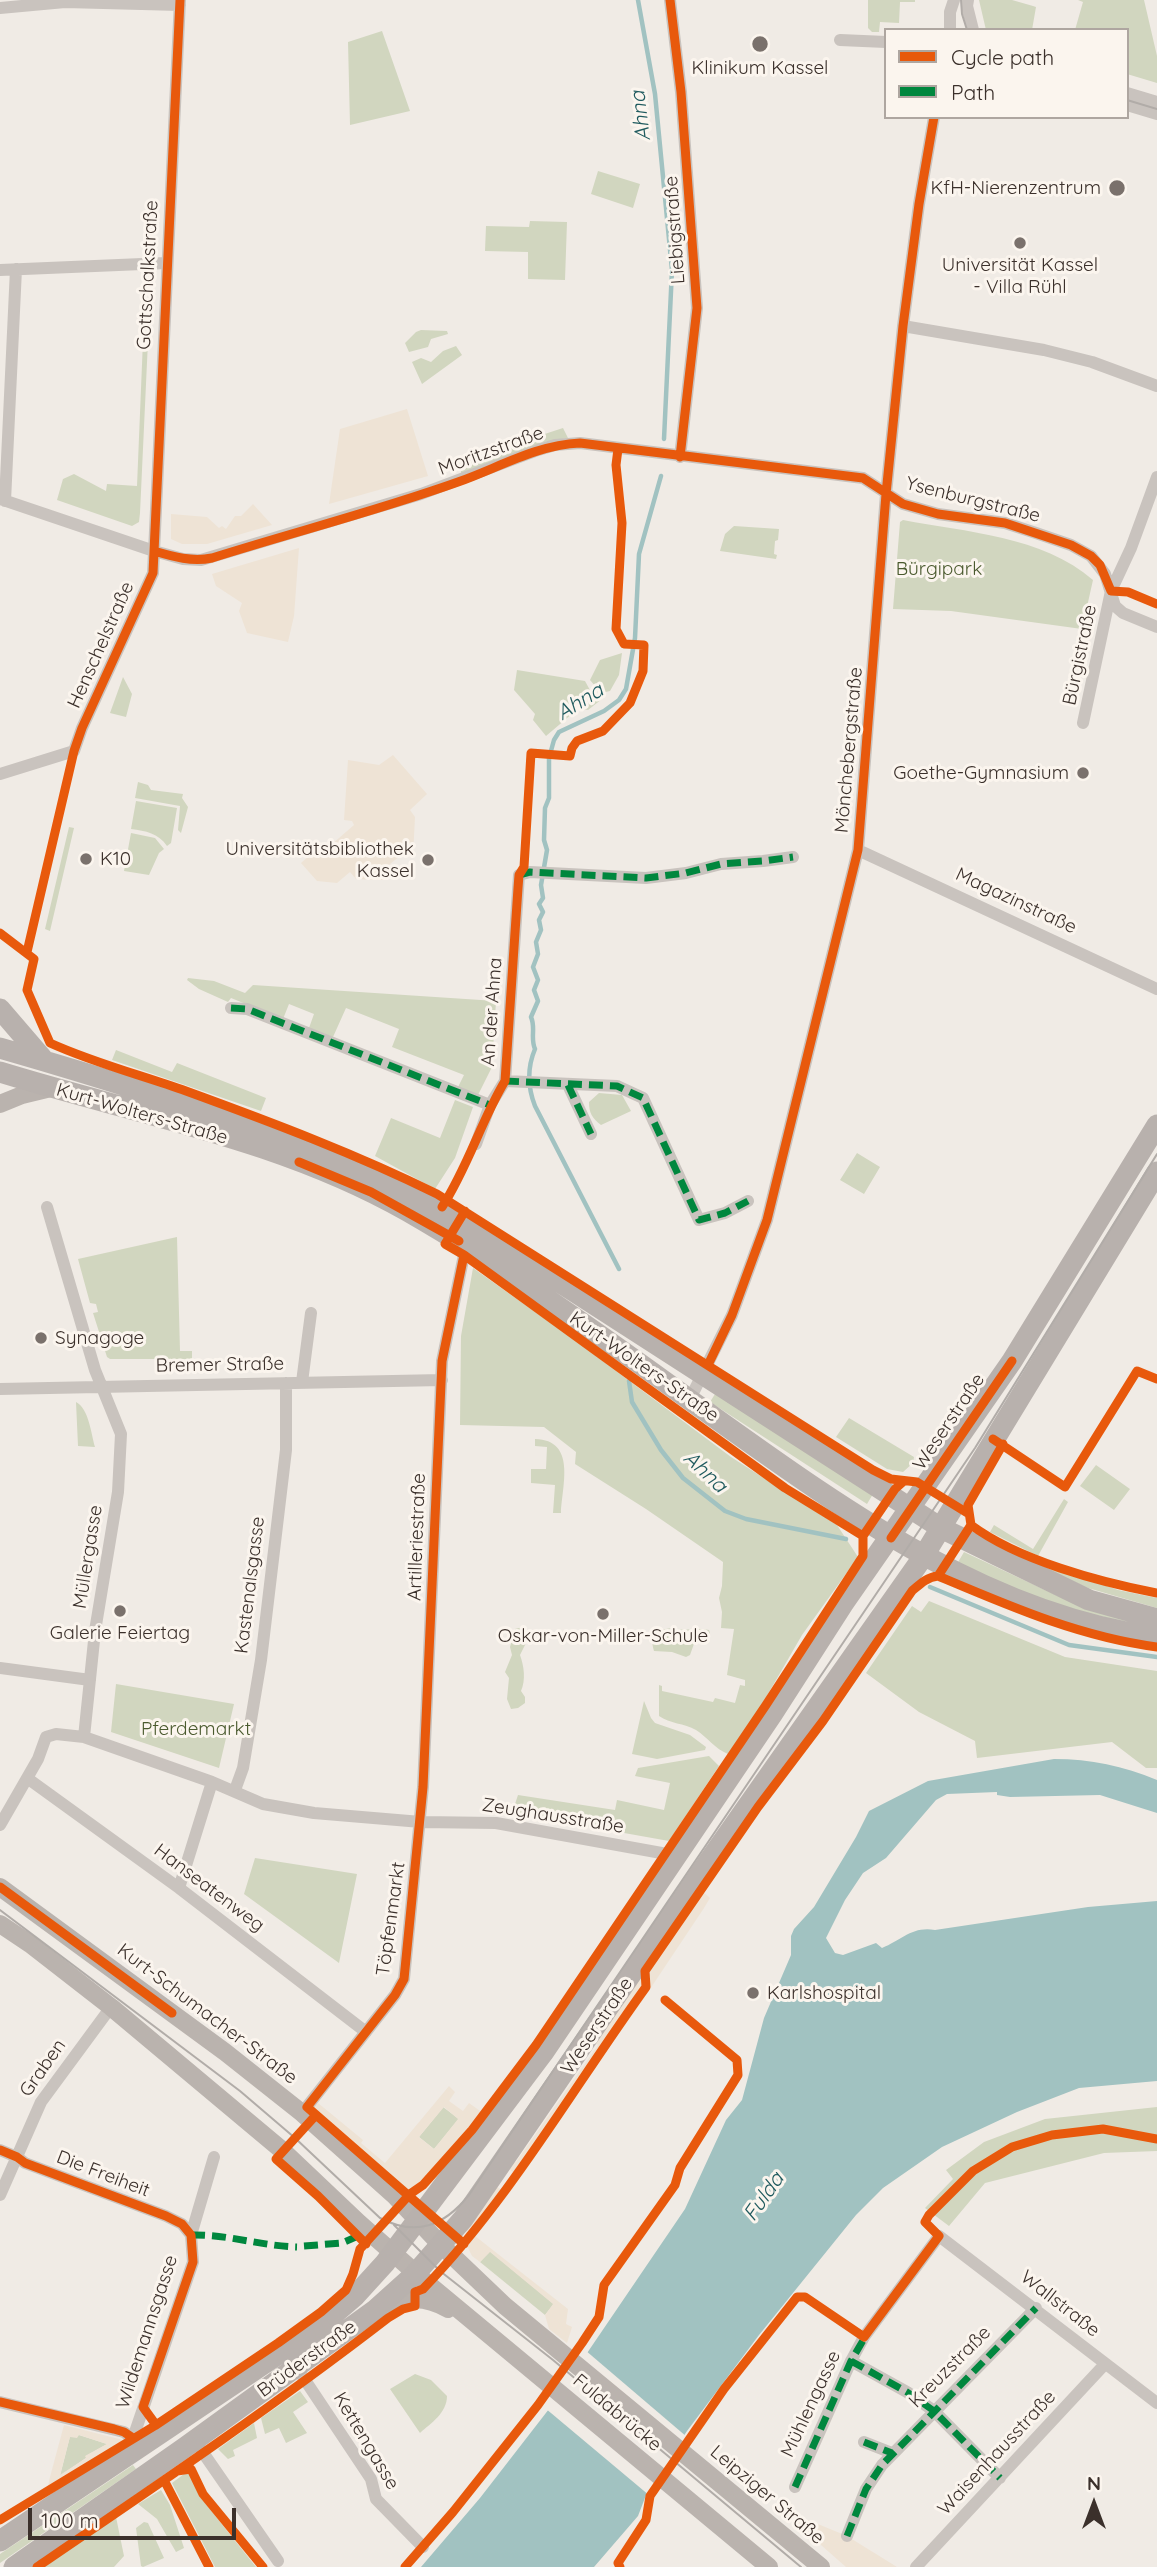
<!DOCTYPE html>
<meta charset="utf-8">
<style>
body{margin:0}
#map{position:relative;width:1157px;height:2567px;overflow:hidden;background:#f0ebe5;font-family:Quicksand,sans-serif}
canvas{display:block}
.legend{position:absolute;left:884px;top:28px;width:245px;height:91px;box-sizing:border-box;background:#fbf5ee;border:2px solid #aea6a0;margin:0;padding:9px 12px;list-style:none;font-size:21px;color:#3b302b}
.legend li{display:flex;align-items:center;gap:14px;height:35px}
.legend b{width:35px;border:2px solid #aea6a0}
.north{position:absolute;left:1059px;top:2469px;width:70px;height:70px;-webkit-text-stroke:5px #fbf5ee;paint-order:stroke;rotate:0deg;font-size:19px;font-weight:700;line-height:28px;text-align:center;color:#3b302b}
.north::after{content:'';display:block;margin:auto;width:24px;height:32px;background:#3b302b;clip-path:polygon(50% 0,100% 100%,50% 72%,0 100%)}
.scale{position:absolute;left:28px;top:2508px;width:208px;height:32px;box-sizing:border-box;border:4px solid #3b302b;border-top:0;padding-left:9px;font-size:21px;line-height:24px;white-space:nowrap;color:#3b302b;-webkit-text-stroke:5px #fbf5ee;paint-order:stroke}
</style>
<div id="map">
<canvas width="1157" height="2567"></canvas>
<ul class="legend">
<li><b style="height:9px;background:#e8590c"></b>Cycle path</li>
<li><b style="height:9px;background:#00873e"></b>Path</li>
</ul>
<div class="north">N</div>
<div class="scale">100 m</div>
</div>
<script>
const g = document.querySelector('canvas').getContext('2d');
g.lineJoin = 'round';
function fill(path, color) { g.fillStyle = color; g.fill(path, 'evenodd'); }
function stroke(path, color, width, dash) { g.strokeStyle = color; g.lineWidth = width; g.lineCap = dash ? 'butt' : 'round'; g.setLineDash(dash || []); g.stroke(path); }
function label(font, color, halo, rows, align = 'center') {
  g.font = font + ' Quicksand,sans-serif'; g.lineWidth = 6; g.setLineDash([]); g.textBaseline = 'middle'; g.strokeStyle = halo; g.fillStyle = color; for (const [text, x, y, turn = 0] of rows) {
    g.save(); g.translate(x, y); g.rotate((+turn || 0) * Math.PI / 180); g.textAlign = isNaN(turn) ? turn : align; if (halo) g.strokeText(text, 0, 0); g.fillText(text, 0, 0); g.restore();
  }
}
const green = new Path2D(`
 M 868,0 L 915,0 L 915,2 L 900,2 L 899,23 L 880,22 L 879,32 L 872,32 L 868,28 Z
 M 979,0 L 1012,0 L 1033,6 L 1036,7 L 1032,30 L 986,30 Z
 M 1078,0 L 1144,0 L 1157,56 L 1157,83 L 1127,74 L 1127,30 L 1075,30 L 1083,2 Z
 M 382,31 L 410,111 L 350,125 L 348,42 Z
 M 598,171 L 640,184 L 633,208 L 591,194 Z
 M 530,221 L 567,222 L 565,280 L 528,279 L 528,252 L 485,251 L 486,226 L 529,227 Z
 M 421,330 L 447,331 L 448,334 L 431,339 L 428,347 L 409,352 L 405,343 L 416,332 Z
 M 143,340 L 148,341 L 140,513 L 139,522 L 132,526 L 57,500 L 63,479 L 74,474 L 106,491 L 107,484 L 137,486 Z
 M 456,346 L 462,355 L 422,384 L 412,362 L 421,358 L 431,362 L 443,351 Z
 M 563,428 L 568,438 L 544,442 L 461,475 L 461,463 C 496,452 528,439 563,428 Z
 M 903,520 C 965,532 1043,536 1093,580 L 1082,629 L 951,611 L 893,609 L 900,522 Z
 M 734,526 L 779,529 L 778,540 L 775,541 L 774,554 L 777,555 L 776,559 L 720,551 L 725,534 Z
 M 622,653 L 619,675 L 610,691 L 601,693 L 590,680 L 600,660 Z
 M 517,670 L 585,681 L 591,692 L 602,699 L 588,710 L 579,708 L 546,736 L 533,720 L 535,714 L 514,690 Z
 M 123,677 L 132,694 L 126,717 L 110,713 Z
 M 138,782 L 148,785 L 151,790 L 183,794 L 182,798 L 188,807 L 181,833 L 178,830 L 180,806 L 135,798 Z
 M 136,801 L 177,808 L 171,843 L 167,846 C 158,833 146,831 131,829 Z
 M 69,827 L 74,828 L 50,931 L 45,929 Z
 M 131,833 L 155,838 L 164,849 L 159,853 L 149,875 L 124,871 Z
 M 188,978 L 214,981 L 245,993 L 253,985 L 496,1001 L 492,1067 L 478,1095 L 458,1087 L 464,1075 L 392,1047 L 399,1029 L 346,1008 L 333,1037 L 309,1028 L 314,1014 L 289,1004 L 283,1019 L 231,998 L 228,1002 L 199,989 L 187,980 Z
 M 116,1050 L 172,1072 L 177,1063 L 266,1098 L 261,1111 L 112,1060 Z
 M 599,1093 L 622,1095 L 631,1111 L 601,1125 C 592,1118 589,1113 589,1102 Z
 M 455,1100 L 473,1107 L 455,1158 L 435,1189 L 375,1156 L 391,1118 L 440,1138 Z
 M 857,1153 L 880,1167 L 864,1194 L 840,1180 Z
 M 177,1237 L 180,1351 L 192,1351 L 192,1359 L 110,1359 L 107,1357 L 93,1313 L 98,1312 L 96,1304 L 90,1303 L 78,1259 Z
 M 473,1268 L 572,1338 L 731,1457 L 837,1525 L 858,1557 L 802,1635 L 761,1706 L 728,1754 C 715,1749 707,1737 696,1730 C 684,1723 670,1724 659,1716 L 659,1685 L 662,1686 L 662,1691 L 713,1702 L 715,1698 L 735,1703 L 740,1685 L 745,1686 L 745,1680 L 727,1675 L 734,1629 L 721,1628 L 722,1612 L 719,1598 L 722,1586 L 723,1562 L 646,1509 L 575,1464 L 576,1452 L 544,1427 L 460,1425 L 461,1336 Z
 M 715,1394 L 873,1494 L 867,1504 L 710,1402 Z
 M 76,1402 C 89,1409 91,1433 95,1447 L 78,1446 Z
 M 849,1418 L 914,1457 L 913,1463 L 903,1472 L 887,1469 L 836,1437 Z
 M 535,1439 C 577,1440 562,1486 561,1513 L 553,1513 L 555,1485 L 531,1483 L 531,1469 L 546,1469 L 547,1447 L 535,1446 Z
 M 1096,1465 L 1130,1489 L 1114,1510 L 1080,1486 Z
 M 1064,1499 L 1068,1502 L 1038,1556 L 990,1532 L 994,1525 L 1033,1549 Z
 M 964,1552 L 1058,1596 L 1145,1626 L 1055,1606 L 957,1564 Z
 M 1039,1562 L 1118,1590 L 1157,1598 L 1157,1608 L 1088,1588 L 1037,1565 Z
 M 929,1601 L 1065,1657 L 1157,1671 L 1157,1768 L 1146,1768 L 1112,1742 L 977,1758 L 975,1741 L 919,1712 L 866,1673 L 912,1606 L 921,1612 Z
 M 519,1628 L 523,1630 L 526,1643 L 520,1655 C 524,1666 526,1680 521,1691 L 525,1697 L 525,1703 L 518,1708 L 511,1709 L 507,1699 L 509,1678 L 505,1672 L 512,1655 L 510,1647 L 515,1629 Z
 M 672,1628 C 684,1632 697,1627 709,1630 L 710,1633 L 708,1637 L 695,1641 L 690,1655 L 686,1657 L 672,1652 L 654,1651 C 649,1632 655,1631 672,1628 Z
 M 116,1684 L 234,1704 L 219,1768 L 111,1732 Z
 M 644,1701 L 651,1718 L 655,1723 L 690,1735 L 706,1747 L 705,1750 L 657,1759 L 632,1754 Z
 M 709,1756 L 719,1766 L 669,1841 L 512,1813 L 518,1795 L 615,1810 L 617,1800 L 664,1810 L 670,1783 L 635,1776 L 638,1768 Z
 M 255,1858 L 357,1874 L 339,1963 L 244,1894 Z
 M 443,2107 L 459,2119 L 434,2149 L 419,2137 Z
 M 1157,2107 L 1157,2151 L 1104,2153 L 985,2183 L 949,2226 L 925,2208 L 953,2179 L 946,2170 L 984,2142 L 1045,2119 Z
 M 490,2251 L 554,2304 L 545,2315 L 480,2262 Z
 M 415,2374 L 431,2380 L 447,2396 C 447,2413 431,2423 420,2433 L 390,2389 Z
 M 300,2391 L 308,2402 L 293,2412 L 307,2433 L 286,2443 L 279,2428 L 265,2434 L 261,2418 Z
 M 254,2423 L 257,2438 L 233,2450 L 235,2456 L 228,2459 L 218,2449 Z
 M 79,2435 L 107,2444 L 86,2456 L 86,2458 L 60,2476 L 70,2436 Z
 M 133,2465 L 136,2469 L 0,2563 L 0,2554 Z
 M 188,2471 L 199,2493 L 209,2508 L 256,2567 L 215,2567 L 172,2483 Z
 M 161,2490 L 170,2505 L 184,2548 L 176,2552 L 157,2519 L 138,2504 Z
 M 116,2517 L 124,2556 L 114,2567 L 43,2567 Z
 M 144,2522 L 148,2523 L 164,2558 L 143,2567 L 141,2566 L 136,2528 Z`);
const plaza = new Path2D(`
 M 407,409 L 428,476 L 329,504 L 340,429 Z
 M 253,504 L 272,525 L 207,544 L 182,544 L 171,539 L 171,514 L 207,517 L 219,528 L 222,526 L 226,529 L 235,516 L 241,516 Z
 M 299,548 L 294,616 L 288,642 L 247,633 L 239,611 L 242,603 L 216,586 L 212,574 Z
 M 393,755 L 427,794 L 410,810 L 415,817 L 413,856 L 400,856 L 390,864 L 386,868 L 386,880 L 356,879 L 350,872 L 337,883 L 317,881 L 301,863 L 319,847 L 324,851 L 354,825 L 352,821 L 344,820 L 348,760 L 379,765 Z
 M 701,1890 L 710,1898 L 704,1908 L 640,2004 L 475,2236 L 568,2309 L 566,2324 L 572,2327 L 567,2343 L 549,2329 L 545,2315 L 553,2304 L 490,2252 L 480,2262 L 472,2256 L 467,2246 L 466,2228 L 495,2186 L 502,2190 L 514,2173 L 508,2168 L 512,2161 L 516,2162 L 598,2045 L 594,2042 Z
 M 449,2086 L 455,2092 L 449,2101 L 463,2111 L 469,2103 L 487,2116 L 427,2188 L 415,2194 L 402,2194 L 311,2110 L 318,2103 L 363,2140 L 361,2143 L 385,2163 ZM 444,2107 L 458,2119 L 434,2149 L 419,2137 Z
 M 64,2425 L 123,2440 L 127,2445 L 67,2485 L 62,2484 L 53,2488 L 48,2486 L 50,2477 ZM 79,2435 L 107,2444 L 85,2456 L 86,2458 L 60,2475 L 70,2437 L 77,2438 Z
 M 791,2513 L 847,2536 L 897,2567 L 846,2567 L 788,2516 Z`);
const water = new Path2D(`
 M 1054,1759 C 1091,1759 1123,1766 1157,1780 L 1157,1813 L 1100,1795 L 1010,1797 L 997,1795 L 997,1792 L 947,1794 L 936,1800 L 886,1858 L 863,1873 L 845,1900 L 826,1938 L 835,1953 L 843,1955 L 876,1943 L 882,1948 C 902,1940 912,1926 935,1930 L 1088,1907 L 1157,1901 L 1157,2081 L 1079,2088 L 1017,2112 L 942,2147 L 883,2188 L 856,2215 L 759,2335 L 687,2431 L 648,2490 L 638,2516 L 594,2567 L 421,2567 L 480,2498 L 549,2409 L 685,2209 L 726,2120 L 742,2100 L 764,2018 L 791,1955 L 791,1936 L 794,1929 L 814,1907 L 856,1837 L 869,1811 L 928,1781 Z`);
const pier = new Path2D(`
 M 585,2350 L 687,2437 L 650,2496 L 545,2408 Z`);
const stream = new Path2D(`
 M 638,0 L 655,94 L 672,270 L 664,439
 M 619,1269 L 535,1106 C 528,1088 527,1068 535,1049 C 530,1038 536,1028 531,1017 L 538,1001 L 534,990 L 538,980 L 533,967 L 538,954 L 536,942 L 541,930 L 539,920 L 543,912 L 539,904 L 543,898 L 541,885 L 547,850 L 544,840 L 545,808 L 549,798 L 549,758 L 554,740 L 559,732 L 604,711 L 619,700 L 626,689 L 635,638 L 639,554 L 661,476
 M 629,1381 L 632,1402 L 661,1450 L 683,1478 L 725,1511 L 746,1519 L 846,1539
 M 930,1587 L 1069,1645 L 1157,1657`);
const street = new Path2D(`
 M 670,0 L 681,92 L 697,308 L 680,457
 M 968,0 L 967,6 L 973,30
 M 0,8 L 65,2 L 180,5
 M 950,30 L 950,12 L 954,0
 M 840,40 L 886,42
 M 1127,93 L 1157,102
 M 1127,105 L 1157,114
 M 0,270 L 166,263
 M 903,326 L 1044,350 L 1092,362 L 1157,386
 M 0,499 L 154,551 L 183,559 L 201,560 L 421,494 L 538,450 L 555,445 L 580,443 L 863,478 L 903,504 L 938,514 L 1005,523 L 1036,533 L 1071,545 L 1091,556 L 1105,574 L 1115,606 L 1123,613 L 1157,627
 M 5,501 L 16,269
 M 1083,723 L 1111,591 L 1131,548 L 1157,477
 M 0,774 L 74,751 L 82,728 L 153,573 L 180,0
 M 858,850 L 1157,989
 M 231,1008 L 247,1009 L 490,1105
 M 505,1081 L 617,1086 L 643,1098 L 699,1220 L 725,1213 L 748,1201
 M 568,1085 L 591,1134
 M 476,1144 L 490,1105 L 505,1081 L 519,875 L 530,872 L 646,878 L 686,873 L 721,864 L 763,861 L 793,857
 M 47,1207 L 95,1370 L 121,1434 L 118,1492 L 95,1631 L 84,1737
 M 302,1382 L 311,1313
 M 0,1389 L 442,1380
 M 690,1399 L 732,1315 L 767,1220 L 858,850 L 886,494 L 903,326 L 919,204 L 934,117
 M 0,1668 L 90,1680
 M 27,1778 L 179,1888 L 366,2032
 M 235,1790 L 243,1768 L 261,1660 L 286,1450 L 286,1383
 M 0,1825 L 38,1759 L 46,1737 L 56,1734 L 84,1737 L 212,1782 L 263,1804 L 314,1813 L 421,1822 L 496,1823 L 678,1856
 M 179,1888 L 212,1782
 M 302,2113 L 395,1995 L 404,1979 L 423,1787 L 442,1361 L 464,1255 L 471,1243
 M 0,2150 L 17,2157 L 25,2163 L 166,2216 L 182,2224 L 191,2235
 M 0,2195 L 41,2102 L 111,2007
 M 851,2361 L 907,2392 L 934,2411 L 1000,2478
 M 293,2362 L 371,2479 L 376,2499 L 423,2547
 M 0,2402 L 124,2432 L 137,2442
 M 133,2438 L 193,2262 L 191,2235 L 214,2157
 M 195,2441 L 278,2561
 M 864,2442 L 892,2453
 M 795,2487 L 851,2361 L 864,2337 L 939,2236 L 1157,2403
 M 847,2536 L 866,2489 L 882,2465 L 1036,2308
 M 916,2567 L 1105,2364`);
const secondary = new Path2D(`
 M 0,1104 L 22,1095 L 51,1088
 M 0,1887 L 225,2052 L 302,2113 L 395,2196 L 440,2244 L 505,2306 L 821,2567
 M 0,1924 L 30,1944 L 111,2007 L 283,2151 L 359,2223 L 428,2284 L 769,2567
 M 382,2307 C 406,2297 425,2296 448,2309`);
const primary = new Path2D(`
 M 0,1009 L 43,1059
 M 0,1048 C 94,1075 187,1104 280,1138 C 341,1161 404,1184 460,1218 L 941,1528 L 1089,1600 L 1157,1619
 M 0,1072 C 136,1114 283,1140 407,1211 C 506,1268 598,1333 690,1400 C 829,1499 982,1615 1157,1637
 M 0,2541 L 320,2326 L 355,2296 L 385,2263 L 543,2053 L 773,1713 L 843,1604 L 1012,1361 L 1157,1125
 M 14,2567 L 184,2448 L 375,2310 L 415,2274 L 463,2219 L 704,1868 L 923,1557 L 1157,1172`);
const tram = new Path2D(`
 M 961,0 L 962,14 L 967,30
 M 1127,100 L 1157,109
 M 0,1910 L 240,2091 L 295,2138 L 380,2218 C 416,2237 444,2226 469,2195 L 975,1448 L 1157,1154
 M 394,2225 L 440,2271 L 553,2360 L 801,2567`);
const quiet = new Path2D(`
 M 519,875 L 530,872 L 646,878 L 686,873 L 721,864 L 763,861 L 793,857
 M 231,1008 L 247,1009 L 490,1105
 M 505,1081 L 617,1086 L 643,1098 L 699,1220 L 725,1213 L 748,1201
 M 568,1085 L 591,1134
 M 191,2235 C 227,2234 261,2246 297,2247
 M 304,2246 L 342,2243 L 358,2236
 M 851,2361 L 907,2392 L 934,2411 L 1000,2478
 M 864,2442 L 892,2453
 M 795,2487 L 851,2361 L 868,2332
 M 847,2536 L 866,2489 L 882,2465 L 1036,2308`);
const cycleway = new Path2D(`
 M 670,0 L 681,92 L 697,308 L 680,457
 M 154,551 C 174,557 192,562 212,558 C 294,532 377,511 458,482 C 498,468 536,445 580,443 L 863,478 L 903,504 L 938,514 L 1005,523 L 1071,545 L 1091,556 L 1100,565 L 1111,591 L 1128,592 L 1157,604
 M 0,933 L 34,959 L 27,990 L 50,1043 C 94,1063 141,1075 186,1091 C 271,1122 356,1154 437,1194 L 873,1470 L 891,1479 L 917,1482 L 969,1514
 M 27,952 L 74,751 L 82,728 L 153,573 L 180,0
 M 299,1162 L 371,1192 L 459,1241
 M 442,1207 C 468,1167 481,1121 505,1081 L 518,888 L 519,875 L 524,867 L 531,753 L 570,756 L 572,748 L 577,741 L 603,731 L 630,703 L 643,671 L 644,645 L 624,644 L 616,629 L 622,523 L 616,465 L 618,449
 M 465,1211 L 445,1244 L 464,1255 L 785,1488 L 863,1536
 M 708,1365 L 732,1315 L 767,1220 L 858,850 L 886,494 L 903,326 L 919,204 L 934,117
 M 993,1439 L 1065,1487 L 1137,1371 L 1157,1379
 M 971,1525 C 1018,1560 1099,1582 1157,1593
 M 891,1538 L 1012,1361
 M 938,1576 L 971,1525 L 968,1505 L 1003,1444
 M 0,1887 L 172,2013
 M 316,2115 L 276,2159 L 318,2196 L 366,2244
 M 0,2150 L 17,2157 L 25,2163 L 166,2216 L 182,2224 L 191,2235 L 193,2262 L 143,2407 L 156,2425
 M 464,2244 L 307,2107 L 395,1995 L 404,1979 L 423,1787 L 442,1361 L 464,1255
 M 0,2402 L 114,2429 L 124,2432 L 133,2438
 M 177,2471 L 191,2469 L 203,2494 L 263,2567
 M 164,2480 L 209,2567
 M 0,2520 L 156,2425 L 278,2343 L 321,2312 L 346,2290 L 353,2274 L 360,2249 L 410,2194 L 423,2185 L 472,2130 L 536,2045 L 766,1705 L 863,1556 L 863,1536 L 895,1489 L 904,1481
 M 37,2567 C 156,2486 274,2406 388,2318 L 403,2309 L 415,2306 L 415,2292 L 423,2289 C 510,2199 573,2088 646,1987 L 645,1971 L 758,1807 L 823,1721 L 912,1591 C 920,1584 927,1577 938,1576 C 1009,1606 1080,1637 1157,1647
 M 405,2567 L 453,2512 L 538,2405 L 582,2343 L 599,2317 L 604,2285 L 675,2185 L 680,2168 L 738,2075 L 737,2060 L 665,2000
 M 620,2567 L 618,2563 L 646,2520 L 650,2496 L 724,2389 L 797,2297 L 805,2297 L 864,2337 L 939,2236 L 925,2222 L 929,2215 L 973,2171 L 1012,2147 L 1052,2135 L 1103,2129 L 1157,2139`);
const markers = [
 [760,44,9,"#7a716c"],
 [1117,188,9,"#7a716c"],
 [1020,243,7,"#7a716c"],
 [1083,773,7,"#7a716c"],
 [86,859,7,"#7a716c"],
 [428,860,7,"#7a716c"],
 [41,1338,7,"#7a716c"],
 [120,1611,7,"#7a716c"],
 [603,1614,7,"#7a716c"],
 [753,1993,7,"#7a716c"]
];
const poiNames = [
 ["Klinikum Kassel",760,68],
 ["KfH-Nierenzentrum",1101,188,"right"],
 ["Universität Kassel",1020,265],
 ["- Villa Rühl",1020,287],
 ["Goethe-Gymnasium",1069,773,"right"],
 ["Universitätsbibliothek",414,849,"right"],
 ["Kassel",414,871,"right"],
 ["K10",100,859,"left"],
 ["Synagoge",55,1338,"left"],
 ["Galerie Feiertag",120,1633],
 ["Oskar-von-Miller-Schule",603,1636],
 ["Karlshospital",767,1993,"left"]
];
const streetNames = [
 ["Liebigstraße",675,230,-94],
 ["Gottschalkstraße",148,275,-87],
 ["Moritzstraße",491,451,-20],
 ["Ysenburgstraße",973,500,14],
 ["Henschelstraße",101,645,-66],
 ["Bürgistraße",1080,655,-78],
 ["Mönchebergstraße",849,750,-85],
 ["Magazinstraße",1016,901,25],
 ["An der Ahna",492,1012,-86],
 ["Kurt-Wolters-Straße",142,1114,16],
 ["Bremer Straße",220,1365,-1],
 ["Kurt-Wolters-Straße",644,1367,35],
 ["Weserstraße",949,1422,-56],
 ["Artilleriestraße",417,1537,-88],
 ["Müllergasse",88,1557,-81],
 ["Kastenalsgasse",250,1585,-83],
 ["Zeughausstraße",553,1816,9],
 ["Hanseatenweg",209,1888,37],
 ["Töpfenmarkt",391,1919,-82],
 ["Kurt-Schumacher-Straße",207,2014,37],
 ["Weserstraße",597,2026,-56],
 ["Graben",43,2068,-55],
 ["Die Freiheit",103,2174,21],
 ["Wallstraße",1060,2304,38],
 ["Wildemannsgasse",147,2332,-72],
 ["Brüderstraße",307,2359,-36],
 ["Kreuzstraße",950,2367,-45],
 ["Mühlengasse",811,2404,-65],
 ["Fuldabrücke",617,2413,40],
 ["Kettengasse",366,2441,59],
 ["Waisenhausstraße",997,2453,-47],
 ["Leipziger Straße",767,2495,40]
];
const parkNames = [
 ["Bürgipark",939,569],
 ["Pferdemarkt",196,1729]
];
const waterNames = [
 ["Ahna",641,116,-97],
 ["Ahna",580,702,-32],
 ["Ahna",705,1472,43],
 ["Fulda",764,2197,-55]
];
fill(green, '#d1d6bf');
fill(plaza, '#eee3d5');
fill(water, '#a1c2c1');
fill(pier, '#f0ebe5');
stroke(stream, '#a1c2c1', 4.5);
stroke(street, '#c9c3be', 12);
stroke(secondary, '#bab3ae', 18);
stroke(primary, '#b8b1ad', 21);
stroke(tram, '#b1aca8', 2);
stroke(quiet, '#00873e', 7, [14, 7]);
stroke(cycleway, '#e8590c', 9);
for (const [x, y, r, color] of markers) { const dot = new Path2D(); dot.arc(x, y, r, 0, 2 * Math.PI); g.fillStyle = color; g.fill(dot); stroke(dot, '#fbf5ee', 2.5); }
label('19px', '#3b302b', '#fbf5ee', poiNames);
label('19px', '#3b302b', '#fbf5ee', streetNames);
label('19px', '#4a5a2e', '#fbf5ee', parkNames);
label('italic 21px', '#1f5a5e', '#fbf5ee', waterNames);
</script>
